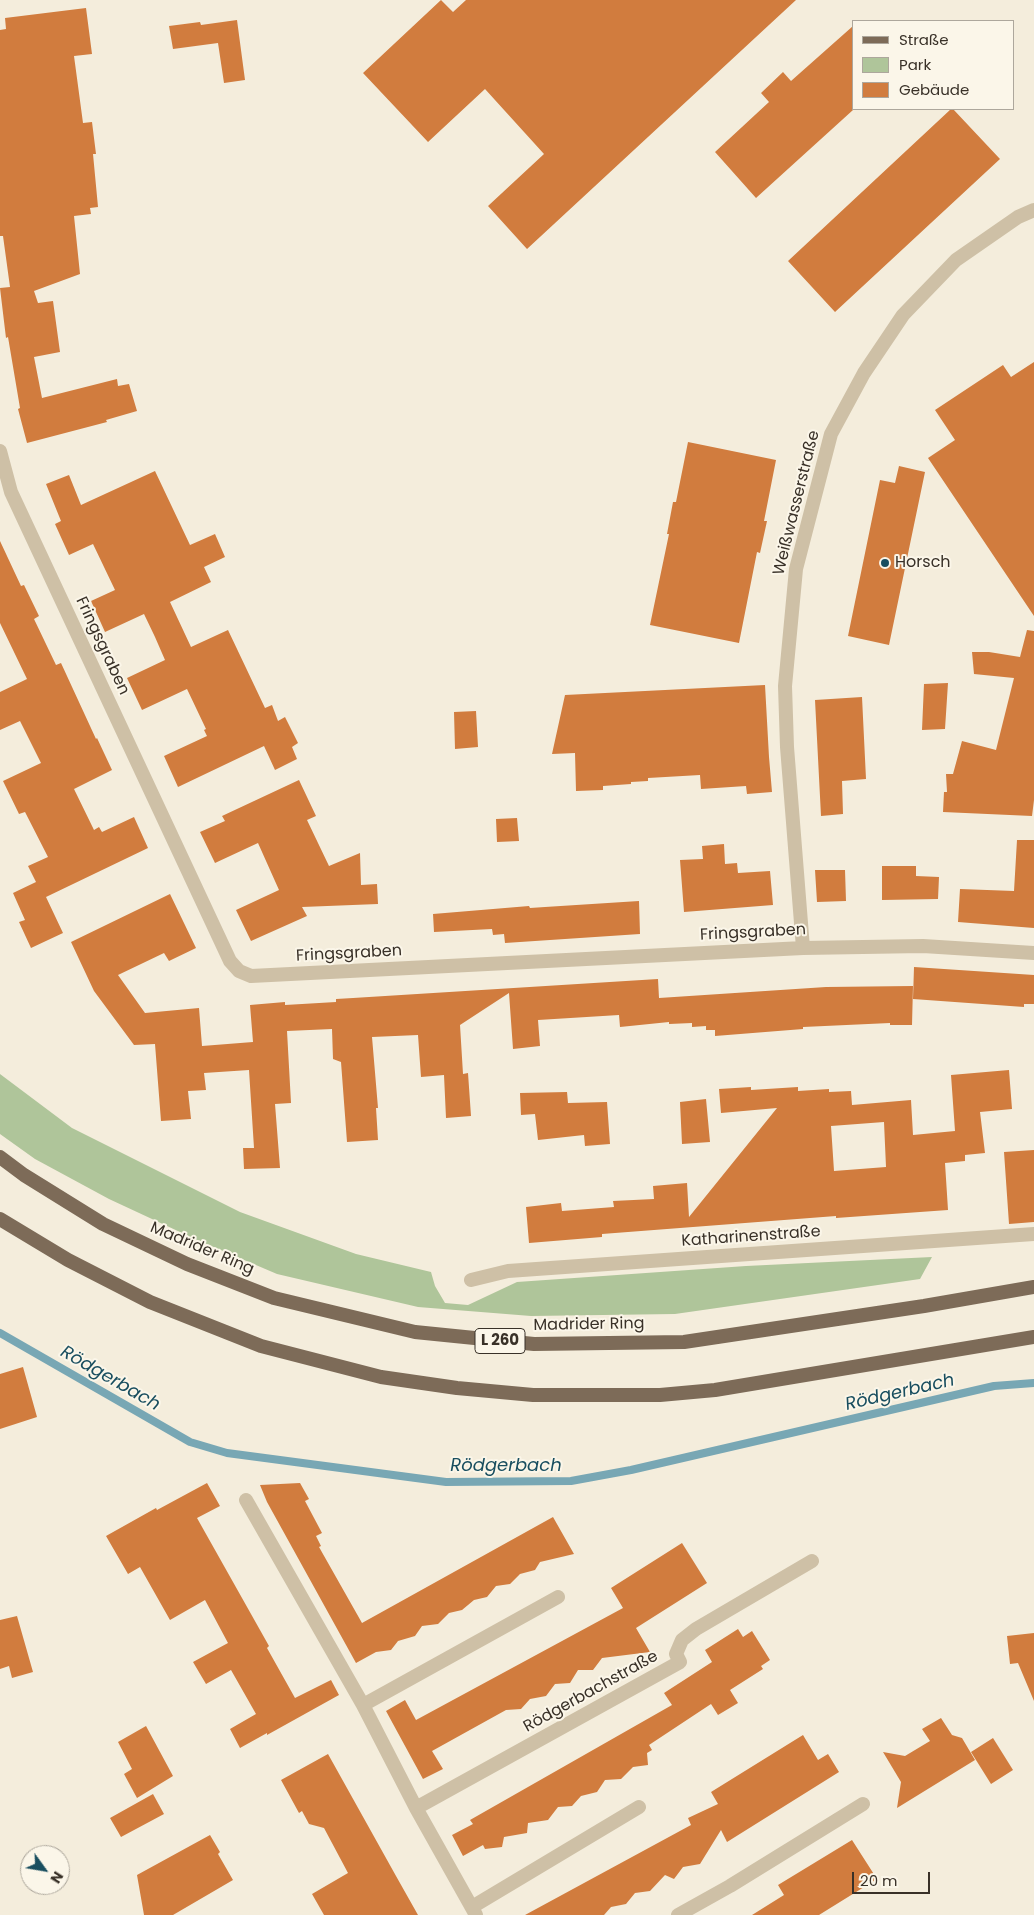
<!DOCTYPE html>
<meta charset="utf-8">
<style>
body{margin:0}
#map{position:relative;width:1034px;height:1915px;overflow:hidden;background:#f4eddc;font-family:Poppins,sans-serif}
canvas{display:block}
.legend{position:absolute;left:852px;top:20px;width:162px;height:90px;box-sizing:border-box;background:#fbf6e9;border:1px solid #ada79c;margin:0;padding:6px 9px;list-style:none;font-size:15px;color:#393128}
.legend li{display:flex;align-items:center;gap:10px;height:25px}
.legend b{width:25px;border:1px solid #ada79c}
.north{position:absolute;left:20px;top:1845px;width:50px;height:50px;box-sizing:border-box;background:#fbf6e9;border:1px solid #ada79c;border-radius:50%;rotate:122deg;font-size:14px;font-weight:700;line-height:20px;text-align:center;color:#393128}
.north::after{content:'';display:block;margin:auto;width:18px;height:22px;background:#194e5f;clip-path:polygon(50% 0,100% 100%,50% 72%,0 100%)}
.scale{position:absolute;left:852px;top:1872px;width:78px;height:22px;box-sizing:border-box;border:2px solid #393128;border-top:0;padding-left:6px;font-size:15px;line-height:18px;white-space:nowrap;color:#393128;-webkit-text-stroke:4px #fbf6e9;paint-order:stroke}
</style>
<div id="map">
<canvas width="1034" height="1915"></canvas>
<ul class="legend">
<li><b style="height:6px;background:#7d6b58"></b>Straße</li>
<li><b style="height:14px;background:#afc59a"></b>Park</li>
<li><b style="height:14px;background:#d17c3e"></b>Gebäude</li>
</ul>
<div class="north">N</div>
<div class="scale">20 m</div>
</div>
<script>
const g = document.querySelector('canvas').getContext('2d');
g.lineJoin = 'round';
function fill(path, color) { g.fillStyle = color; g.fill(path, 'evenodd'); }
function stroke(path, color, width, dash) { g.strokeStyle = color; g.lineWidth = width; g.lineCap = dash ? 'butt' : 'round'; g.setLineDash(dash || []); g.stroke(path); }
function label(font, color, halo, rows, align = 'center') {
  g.font = font + ' Poppins,sans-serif'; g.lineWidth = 4; g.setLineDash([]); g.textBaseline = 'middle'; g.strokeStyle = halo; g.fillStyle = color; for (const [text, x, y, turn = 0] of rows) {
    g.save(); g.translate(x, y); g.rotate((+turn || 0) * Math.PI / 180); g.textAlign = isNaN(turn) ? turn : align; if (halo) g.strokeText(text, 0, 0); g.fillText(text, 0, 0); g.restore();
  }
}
const green = new Path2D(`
 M 0,1074 L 72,1128 L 240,1212 L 356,1254 L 431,1272 L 435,1286 L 445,1303 L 468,1305 L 517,1282 L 746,1266 L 932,1257 L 920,1279 L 675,1314 L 531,1316 L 418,1307 L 277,1274 L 195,1239 L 109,1199 L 35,1159 L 0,1134 Z`);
const stream = new Path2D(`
 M 0,1333 L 190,1442 L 227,1453 L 446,1482 L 571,1481 L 631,1470 L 994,1386 L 1034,1383`);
const building = new Path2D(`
 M 441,0 L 453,12 L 466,0 L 796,0 L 527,249 L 488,206 L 544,154 L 485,89 L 428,142 L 363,73 Z
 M 86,8 L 92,54 L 74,56 L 83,123 L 92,122 L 96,154 L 93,154 L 98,207 L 90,208 L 91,214 L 74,216 L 80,274 L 34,291 L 38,303 L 53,301 L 60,352 L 34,357 L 42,398 L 117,379 L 118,386 L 129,384 L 137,411 L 106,420 L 107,422 L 27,443 L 18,409 L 20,408 L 8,337 L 6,338 L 0,288 L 10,287 L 3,236 L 0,236 L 0,30 L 6,29 L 5,18 Z
 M 237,20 L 245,80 L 224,83 L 218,43 L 173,49 L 169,26 L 200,22 L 201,25 Z
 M 853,26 L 853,110 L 756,198 L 715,152 L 769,102 L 761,93 L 783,72 L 791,81 Z
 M 951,109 L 953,109 L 1000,159 L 835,312 L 788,261 Z
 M 1034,362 L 1034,616 L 928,458 L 955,440 L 935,410 L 1003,365 L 1011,377 Z
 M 688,442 L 776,460 L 764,521 L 767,521 L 760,553 L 757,552 L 739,643 L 650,625 L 669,534 L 667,534 L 673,502 L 676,502 Z
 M 899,466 L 925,472 L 889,645 L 848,636 L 880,480 L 895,483 Z
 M 155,471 L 190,545 L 215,534 L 225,557 L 204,567 L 211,582 L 170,602 L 191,647 L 228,630 L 265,708 L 272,705 L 278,721 L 285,717 L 298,743 L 292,747 L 297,759 L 275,770 L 264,746 L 178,787 L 164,756 L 207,736 L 204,730 L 206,729 L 187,689 L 142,710 L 127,678 L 165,660 L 155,637 L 144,614 L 105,632 L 91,601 L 115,590 L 93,544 L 69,555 L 55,524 L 61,521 L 46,484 L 69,475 L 81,505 Z
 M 0,541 L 21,586 L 24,585 L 39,616 L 34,619 L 56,665 L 61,663 L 96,739 L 97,738 L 112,770 L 74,789 L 94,830 L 99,827 L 102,832 L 134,817 L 148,848 L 46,897 L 63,933 L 31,948 L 19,922 L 25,920 L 13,893 L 36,882 L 28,866 L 48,857 L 25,812 L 19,814 L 3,781 L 41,763 L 20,721 L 0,730 L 0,692 L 27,679 L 0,623 Z
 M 1027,630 L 1034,631 L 1034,800 L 1032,816 L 943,812 L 944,792 L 947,792 L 946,774 L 953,774 L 962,741 L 996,750 L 1014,678 L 974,674 L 972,652 L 989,652 L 1020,657 Z
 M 948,683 L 945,729 L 922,730 L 924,684 Z
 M 765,685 L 769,757 L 772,792 L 747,794 L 746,786 L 701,789 L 700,775 L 648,778 L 648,781 L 631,782 L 631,784 L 603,786 L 603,790 L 576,791 L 575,753 L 552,754 L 565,695 Z
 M 862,697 L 866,779 L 842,781 L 843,814 L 821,816 L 815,700 Z
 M 476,711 L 478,747 L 455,749 L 454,712 Z
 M 299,780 L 316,816 L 307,820 L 329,866 L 360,853 L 361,885 L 377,884 L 378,904 L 302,907 L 307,916 L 251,941 L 236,910 L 279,890 L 258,843 L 215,863 L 200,832 L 225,821 L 222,816 Z
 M 517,818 L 519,841 L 497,842 L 496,819 Z
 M 1017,840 L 1034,840 L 1034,928 L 958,922 L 960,889 L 1014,891 Z
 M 724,844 L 725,864 L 737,863 L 738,873 L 770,871 L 773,905 L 684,912 L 680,860 L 703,859 L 702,846 Z
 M 882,866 L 916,866 L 916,876 L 939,877 L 938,899 L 882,900 Z
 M 815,870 L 845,870 L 846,901 L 817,902 Z
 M 170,894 L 196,948 L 169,961 L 164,953 L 118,975 L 145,1013 L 199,1008 L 202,1046 L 253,1042 L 250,1005 L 285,1002 L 285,1005 L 336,1002 L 336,999 L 353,998 L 658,979 L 659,998 L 826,987 L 913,986 L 912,1025 L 890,1025 L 890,1023 L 803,1027 L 803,1029 L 715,1036 L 715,1030 L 706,1030 L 706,1026 L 692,1027 L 692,1023 L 669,1024 L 669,1022 L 620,1027 L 619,1015 L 538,1020 L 540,1046 L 513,1049 L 509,993 L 460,1025 L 463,1074 L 468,1073 L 471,1116 L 446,1118 L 444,1075 L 421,1077 L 418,1035 L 372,1037 L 378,1108 L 376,1108 L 378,1140 L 347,1142 L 341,1062 L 333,1059 L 332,1029 L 287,1031 L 291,1103 L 275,1104 L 280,1168 L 244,1169 L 243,1148 L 254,1148 L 249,1070 L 204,1073 L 206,1090 L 188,1091 L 191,1119 L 161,1121 L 155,1044 L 134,1045 L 94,991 L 71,942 Z
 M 639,901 L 640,934 L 505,943 L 504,934 L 493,935 L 492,929 L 434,932 L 433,914 L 529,906 L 530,908 L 545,907 Z
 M 914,967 L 1034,975 L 1034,1004 L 1024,1004 L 1024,1007 L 913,999 Z
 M 1009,1070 L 1012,1109 L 980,1112 L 985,1153 L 965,1155 L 965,1161 L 945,1163 L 948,1210 L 836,1218 L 836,1216 L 602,1234 L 602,1237 L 529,1243 L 526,1207 L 561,1203 L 562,1211 L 614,1207 L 613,1201 L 654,1199 L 653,1186 L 687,1183 L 689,1217 L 777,1108 L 721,1113 L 719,1089 L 751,1087 L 751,1090 L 798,1087 L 798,1091 L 829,1089 L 829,1092 L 851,1091 L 852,1105 L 911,1100 L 913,1135 L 955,1131 L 951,1075 ZM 884,1122 L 886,1167 L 834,1171 L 831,1126 Z
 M 567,1092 L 568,1103 L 607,1102 L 610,1144 L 585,1146 L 584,1135 L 538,1140 L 535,1114 L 521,1115 L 520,1093 Z
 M 706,1099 L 710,1142 L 682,1144 L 680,1102 Z
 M 1034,1150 L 1034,1222 L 1009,1224 L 1004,1152 Z
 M 23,1367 L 37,1417 L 0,1429 L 0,1374 Z
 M 207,1483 L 220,1506 L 197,1518 L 269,1646 L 267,1648 L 295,1698 L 331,1680 L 339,1695 L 267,1735 L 267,1733 L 240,1748 L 230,1729 L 256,1714 L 231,1670 L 206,1684 L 193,1662 L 228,1643 L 205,1600 L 170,1620 L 140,1567 L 128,1574 L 106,1536 L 156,1508 L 157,1510 Z
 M 300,1483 L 309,1499 L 305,1501 L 322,1533 L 316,1536 L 321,1546 L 319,1547 L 362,1623 L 553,1517 L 574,1554 L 540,1562 L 535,1570 L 520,1574 L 510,1584 L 496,1586 L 487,1597 L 474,1600 L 462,1610 L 449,1613 L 438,1624 L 422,1626 L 415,1636 L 398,1641 L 391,1650 L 376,1652 L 356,1663 L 267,1502 L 260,1485 Z
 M 682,1543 L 707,1583 L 636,1628 L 650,1652 L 602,1658 L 593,1670 L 578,1670 L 570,1683 L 555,1684 L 546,1696 L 530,1699 L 521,1709 L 506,1710 L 432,1751 L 443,1769 L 423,1779 L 386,1711 L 405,1700 L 416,1720 L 623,1608 L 611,1588 Z
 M 17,1616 L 33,1672 L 12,1678 L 9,1666 L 0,1669 L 0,1620 Z
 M 738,1629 L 743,1637 L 752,1631 L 770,1660 L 761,1666 L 763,1669 L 730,1690 L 738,1703 L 718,1715 L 711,1704 L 649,1745 L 652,1750 L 647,1753 L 648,1765 L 633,1767 L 621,1779 L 605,1780 L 597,1792 L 581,1796 L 572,1806 L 558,1807 L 548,1820 L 528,1823 L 527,1833 L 504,1837 L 502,1847 L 485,1849 L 483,1845 L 463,1856 L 452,1835 L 473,1824 L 470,1820 L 672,1705 L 664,1693 L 712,1662 L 705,1650 Z
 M 1034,1633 L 1034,1701 L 1018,1663 L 1010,1664 L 1007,1636 Z
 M 941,1718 L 952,1735 L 962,1738 L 975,1760 L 897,1808 L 901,1782 L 883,1752 L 905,1756 L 930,1741 L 922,1729 Z
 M 146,1726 L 173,1776 L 137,1798 L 124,1774 L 132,1769 L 118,1742 Z
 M 803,1735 L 818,1760 L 828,1754 L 839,1772 L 727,1842 L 721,1830 L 700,1864 L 683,1867 L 674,1879 L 665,1875 L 650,1891 L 635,1893 L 626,1904 L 611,1907 L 604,1915 L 525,1915 L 691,1825 L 688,1818 L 718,1804 L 711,1792 Z
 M 993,1738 L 1013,1770 L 991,1784 L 971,1752 Z
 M 328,1754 L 396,1876 L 418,1915 L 324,1915 L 312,1894 L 348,1873 L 324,1828 L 309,1824 L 302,1811 L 299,1813 L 281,1780 Z
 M 153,1794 L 164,1814 L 121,1837 L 110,1818 Z
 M 210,1835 L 220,1852 L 218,1854 L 233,1880 L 173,1915 L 144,1915 L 137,1875 Z
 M 852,1840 L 877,1879 L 819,1915 L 752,1915 L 784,1895 L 778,1885 Z`);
const minor = new Path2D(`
 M 0,451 L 11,492 L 230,961 L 239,971 L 251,976 L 803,948 L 923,946 L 1034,953
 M 803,948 L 787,747 L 785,686 L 796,569 L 831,434 L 864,373 L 903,315 L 956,260 L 1018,217 L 1034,210
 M 471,1280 L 508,1271 L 1034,1234
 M 246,1500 L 363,1705 L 416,1808 L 476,1915
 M 363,1705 L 558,1597
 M 416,1808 L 680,1662 L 676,1654 L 682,1640 L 696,1629 L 812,1561
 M 472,1907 L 639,1807
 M 678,1915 L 730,1886 L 863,1804`);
const primary = new Path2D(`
 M 0,1157 L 24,1175 L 103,1224 L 187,1264 L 274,1298 L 415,1332 L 534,1344 L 684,1342 L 924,1306 L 1034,1287
 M 0,1219 L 68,1260 L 150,1302 L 261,1346 L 381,1377 L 457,1388 L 533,1395 L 660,1395 L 715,1390 L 1034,1337`);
const markers = [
 [885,563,5,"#194e5f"]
];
const shields = [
 [500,1341,50]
];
const shieldNames = [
 ["L 260",500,1341]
];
const streetNames = [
 ["Weißwasserstraße",797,503,-76],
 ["Fringsgraben",102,646,65],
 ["Fringsgraben",753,933,-3],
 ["Fringsgraben",349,954,-3],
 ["Katharinenstraße",751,1237,-4],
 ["Madrider Ring",202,1249,23],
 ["Madrider Ring",589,1325,-1],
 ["Rödgerbachstraße",591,1692,-29]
];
const poiNames = [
 ["Horsch",895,563]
];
const waterNames = [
 ["Rödgerbach",110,1379,30],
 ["Rödgerbach",900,1393,-13],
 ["Rödgerbach",506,1466]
];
fill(green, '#afc59a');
stroke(stream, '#78a7b4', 8);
fill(building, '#d17c3e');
stroke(minor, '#cec0a6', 14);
stroke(primary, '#7d6b58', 14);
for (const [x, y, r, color] of markers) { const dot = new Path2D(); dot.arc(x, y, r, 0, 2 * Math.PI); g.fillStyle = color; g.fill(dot); stroke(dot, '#fbf6e9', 2); }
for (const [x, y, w] of shields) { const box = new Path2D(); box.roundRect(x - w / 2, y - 12.5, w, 25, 4); g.fillStyle = '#fbf6e9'; g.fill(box); stroke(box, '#393128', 1); }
label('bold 15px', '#393128', null, shieldNames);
label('16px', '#393128', '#fbf6e9', streetNames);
label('16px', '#393128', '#fbf6e9', poiNames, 'left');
label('italic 18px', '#194e5f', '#fbf6e9', waterNames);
</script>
